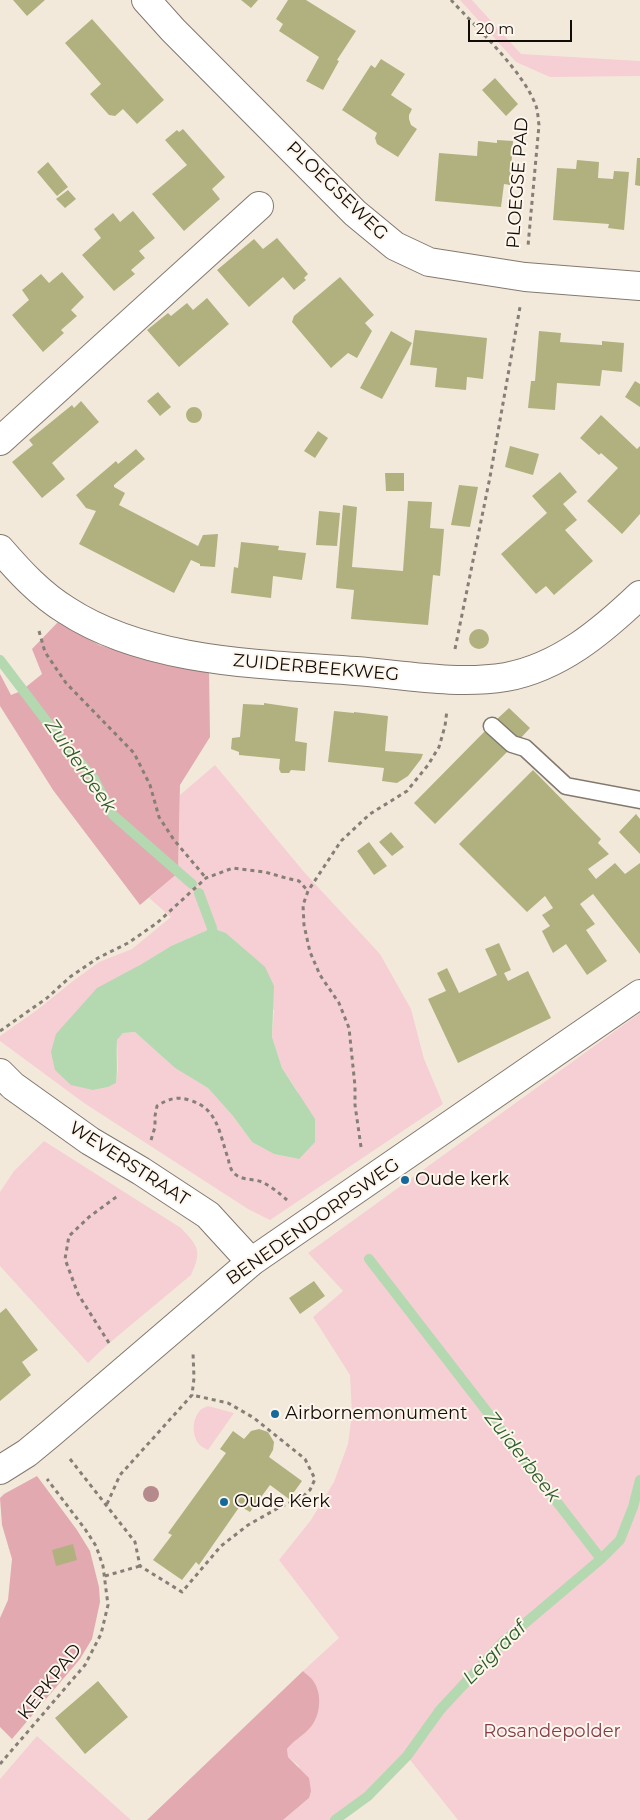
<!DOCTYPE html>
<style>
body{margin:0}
#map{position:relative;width:640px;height:1820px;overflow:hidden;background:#f3e9db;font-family:Montserrat,sans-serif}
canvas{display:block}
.scale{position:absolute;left:468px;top:20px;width:104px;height:22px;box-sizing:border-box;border:2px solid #100d09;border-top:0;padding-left:6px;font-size:15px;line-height:18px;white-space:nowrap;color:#100d09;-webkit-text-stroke:4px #fef6ec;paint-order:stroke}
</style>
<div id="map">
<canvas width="640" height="1820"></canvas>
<div class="scale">20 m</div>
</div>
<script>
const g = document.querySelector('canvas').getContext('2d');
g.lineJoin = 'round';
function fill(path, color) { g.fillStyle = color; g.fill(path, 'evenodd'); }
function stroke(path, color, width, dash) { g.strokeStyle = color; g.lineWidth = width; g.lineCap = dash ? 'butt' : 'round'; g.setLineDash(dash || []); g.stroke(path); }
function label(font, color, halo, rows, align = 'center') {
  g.font = font + ' Montserrat,sans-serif'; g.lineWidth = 4; g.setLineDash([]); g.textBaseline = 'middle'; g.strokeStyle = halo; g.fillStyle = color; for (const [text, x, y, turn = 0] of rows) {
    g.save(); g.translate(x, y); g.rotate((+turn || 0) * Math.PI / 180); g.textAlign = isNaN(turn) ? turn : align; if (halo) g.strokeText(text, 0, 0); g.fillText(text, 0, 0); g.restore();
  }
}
const green = new Path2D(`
 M 460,0 L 472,0 L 521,54 L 640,61 L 640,76 L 550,77 L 516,62 Z
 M 215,765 L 304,872 L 380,954 L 411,1009 L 424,1059 L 443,1104 L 270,1220 L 248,1209 L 84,1103 L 0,1041 L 0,1036 L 37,1010 L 73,981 L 99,962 L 132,949 L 171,917 L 149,898 L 178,873 L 180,795 ZM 212,928 L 226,933 L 244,949 L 274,1011 L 272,1037 L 282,1068 L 298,1092 L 299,1159 L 274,1154 L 252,1142 L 233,1116 L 208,1088 L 175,1068 L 135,1032 L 123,1033 L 117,1040 L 118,1069 L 116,1083 L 108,1087 L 93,1090 L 140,965 L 171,946 Z
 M 640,1013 L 640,1820 L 458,1820 L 407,1756 L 368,1796 L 335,1820 L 283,1820 L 309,1798 L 298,1765 L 288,1757 L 287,1749 L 295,1739 L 308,1730 L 319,1698 L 314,1682 L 303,1671 L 339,1638 L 279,1560 L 311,1520 L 334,1482 L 348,1444 L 352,1414 L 350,1375 L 313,1317 L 343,1291 L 308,1253 Z
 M 44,1141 L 181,1228 C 199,1247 202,1251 191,1275 L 107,1345 L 88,1363 L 0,1266 L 0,1192 L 14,1171 Z
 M 208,1406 L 234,1413 L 208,1450 C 204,1448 200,1446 198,1443 C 190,1431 193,1410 208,1406 Z
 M 37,1736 L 131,1820 L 0,1820 L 0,1779 Z`);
const forest = new Path2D(`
 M 58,622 L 99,645 L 162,664 L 209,669 L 210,737 L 180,785 L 178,873 L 140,905 L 53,790 L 0,706 L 0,674 L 11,695 L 21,691 L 42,674 L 32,649 Z
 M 37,1476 L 77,1530 L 90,1551 L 99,1587 L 100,1602 L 92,1639 L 80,1659 L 12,1739 L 0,1727 L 0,1618 L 8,1600 L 12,1559 L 2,1525 L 0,1498 L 4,1494 Z
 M 303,1671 C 306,1674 312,1678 314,1682 C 323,1696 320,1719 308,1730 C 301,1737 293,1741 287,1749 L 288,1757 L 309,1778 L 311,1791 L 309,1798 L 283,1820 L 147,1820 Z`);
const water = new Path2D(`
 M 212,928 L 226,933 L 265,967 L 274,986 L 272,1037 L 282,1068 L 315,1119 L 315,1142 L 299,1159 L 274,1154 L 252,1142 L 233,1116 L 208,1088 L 175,1068 L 135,1032 L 123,1033 L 117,1040 C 116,1055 118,1068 116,1083 L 108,1087 L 93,1090 L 71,1085 L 55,1070 L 51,1052 L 56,1034 L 97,988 L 140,965 L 171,946 Z`);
const stream = new Path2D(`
 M 0,660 L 57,735 L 94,779 L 113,815 L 192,884
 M 199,893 L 212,928 L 213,940
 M 369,1259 L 601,1559
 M 335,1820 L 368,1796 L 407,1756 L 440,1710 L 504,1641 L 601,1559 L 620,1540 L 633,1507 L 640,1480`);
const building = new Path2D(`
 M 13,0 L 45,0 L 27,16 Z
 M 241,0 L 258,0 L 251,8 Z
 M 288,0 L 306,0 L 356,31 L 337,60 L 339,61 L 323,90 L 306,81 L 319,57 L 279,31 L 283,24 L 276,19 Z
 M 92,19 L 164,100 L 137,124 L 123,109 L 115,116 L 109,115 L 90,94 L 101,84 L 65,43 Z
 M 381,59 L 405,74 L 391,95 L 412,109 L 409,115 L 409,119 L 411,125 L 417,129 L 398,157 L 377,144 L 375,138 L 377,133 L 342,110 L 371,65 L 375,68 Z
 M 495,78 L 518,104 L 506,116 L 482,90 Z
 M 183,129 L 225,177 L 212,189 L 220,199 L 184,231 L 152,194 L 187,165 L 165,140 L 177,130 L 179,132 Z
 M 497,140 L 513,141 L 510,185 L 504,184 L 501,207 L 435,201 L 439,153 L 477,156 L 478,141 L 497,143 Z
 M 637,158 L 640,158 L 640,186 L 635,185 Z
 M 577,160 L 599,162 L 598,178 L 613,179 L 614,171 L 629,172 L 624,230 L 608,228 L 609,224 L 553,220 L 557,168 L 576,169 Z
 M 48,162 L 68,187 L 57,196 L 37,172 Z
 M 68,190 L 76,199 L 65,208 L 56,199 Z
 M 133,211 L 155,238 L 139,251 L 145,258 L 131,270 L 135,274 L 114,291 L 82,255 L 101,238 L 94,229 L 113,213 L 120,222 Z
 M 277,238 L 308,274 L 304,278 L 306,280 L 294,290 L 283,277 L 249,307 L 217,270 L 254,239 L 263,249 Z
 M 62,272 L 84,297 L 71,310 L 77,316 L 61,330 L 64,333 L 43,352 L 12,315 L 29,300 L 22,290 L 41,274 L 49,283 Z
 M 340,277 L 374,315 L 365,323 L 372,331 L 357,358 L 348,353 L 331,368 L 292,322 L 294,316 Z
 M 207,298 L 229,324 L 179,367 L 147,330 L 168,313 L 171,316 L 187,303 L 193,310 Z
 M 415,330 L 487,338 L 483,379 L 467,377 L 466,390 L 435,387 L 437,368 L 410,365 Z
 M 391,331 L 412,343 L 382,399 L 360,388 Z
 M 539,331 L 561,333 L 560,342 L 602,345 L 602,341 L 624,343 L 622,372 L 602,370 L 600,386 L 557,383 L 555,410 L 528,408 L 531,381 L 535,381 Z
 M 635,381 L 640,384 L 640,407 L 625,397 Z
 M 158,392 L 171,407 L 160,416 L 147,401 Z
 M 81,401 L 99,422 L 52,463 L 65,479 L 42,498 L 12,462 L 33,445 L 29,440 L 72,405 L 74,408 Z
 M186 415a8 8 0 1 1 16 0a8 8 0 1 1-16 0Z
 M 601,415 L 637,449 L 640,446 L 640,514 L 622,534 L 587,501 L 618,468 L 601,453 L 599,455 L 580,438 Z
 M 318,431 L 328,438 L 315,458 L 304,451 Z
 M 510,446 L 539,454 L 533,475 L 505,467 Z
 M 136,449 L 145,459 L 114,485 L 114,487 L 125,493 L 119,505 L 198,546 L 203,535 L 218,534 L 215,567 L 200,566 L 200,564 L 191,560 L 174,593 L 79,544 L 96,511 L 86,508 L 76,495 L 116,461 L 118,464 Z
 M 560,472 L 577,492 L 563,504 L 577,520 L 565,530 L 593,561 L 554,595 L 546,586 L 536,594 L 501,554 L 547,513 L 532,496 Z
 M 385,473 L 404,473 L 404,491 L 386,491 Z
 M 459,485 L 478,487 L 470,527 L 451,525 Z
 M 408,501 L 432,502 L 430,528 L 444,529 L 440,576 L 433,575 L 428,625 L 351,619 L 354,590 L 336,588 L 343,505 L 357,507 L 352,567 L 403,571 Z
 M 319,511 L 340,513 L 337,546 L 316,545 Z
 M 241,542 L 279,546 L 278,550 L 306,553 L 302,580 L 273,576 L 271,598 L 231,593 L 234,567 L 238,568 Z
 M469 639a10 10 0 1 1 20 0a10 10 0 1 1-20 0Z
 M 264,703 L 298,708 L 295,741 L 307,743 L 305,771 L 291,770 L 289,773 L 281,773 L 279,769 L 280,759 L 239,755 L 239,752 L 231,749 L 232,738 L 240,737 L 243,704 L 264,705 Z
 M 509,708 L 530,728 L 518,741 L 497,719 Z
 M 334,711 L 354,713 L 354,712 L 388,716 L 385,751 L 423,754 L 421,759 L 408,776 L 397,783 L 382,781 L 384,768 L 328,762 Z
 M 487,729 L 509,750 L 435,824 L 414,803 Z
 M 533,770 L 601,839 L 598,843 L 609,854 L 588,869 L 596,879 L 615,863 L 625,874 L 640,863 L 640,954 L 593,894 L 580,904 L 595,924 L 586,930 L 607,961 L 587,975 L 566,944 L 553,953 L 542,931 L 550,926 L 542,915 L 553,908 L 545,896 L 527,912 L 459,844 Z
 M 636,814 L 640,819 L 640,854 L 619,832 Z
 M 391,832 L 404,847 L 392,856 L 379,842 Z
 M 369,842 L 387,866 L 374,875 L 357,851 Z
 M 499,943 L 511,970 L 504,973 L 508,981 L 528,971 L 551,1018 L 458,1063 L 428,999 L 446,991 L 437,973 L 447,968 L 459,993 L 497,975 L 485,949 Z
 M 314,1281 L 325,1296 L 300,1314 L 289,1298 Z
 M 6,1308 L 38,1350 L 22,1362 L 31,1375 L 0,1401 L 0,1313 Z
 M 259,1429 L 268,1432 L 274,1442 L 273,1450 L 269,1457 L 302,1481 L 289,1499 L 270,1485 L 250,1512 L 240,1506 L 199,1565 L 196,1562 L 182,1580 L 153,1560 L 172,1535 L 168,1533 L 226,1453 L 220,1449 L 233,1431 L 244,1439 L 251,1431 Z
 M 73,1544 L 77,1560 L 56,1566 L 52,1550 Z
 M 98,1681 L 128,1717 L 85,1754 L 55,1718 Z`);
const path = new Path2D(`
 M 451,0 C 476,27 524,72 536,106 C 538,112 538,119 539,125 L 528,246
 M 39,631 L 45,652 L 66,683 L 134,753 L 150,785 L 159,817 L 174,840 L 206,878
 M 455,649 L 490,477 L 520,307
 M 0,1031 L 47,998 L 70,977 L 98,958 L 128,943 L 157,923 L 206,878 L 233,868 L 265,872 L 286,878 L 299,881 L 308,891
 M 151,1140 L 155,1127 L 155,1116 L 157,1106 C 168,1099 177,1096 189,1100 C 218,1108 219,1133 228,1158 C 229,1162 230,1169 233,1172 C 240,1181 252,1178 262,1182 C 272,1187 279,1193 287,1200
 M 361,1147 L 355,1105 L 355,1086 L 349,1028 L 339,1003 L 320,975 L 310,952 L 304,925 L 303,905 L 308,891 L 341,841 L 370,814 L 407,791 L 428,765 L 439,747 L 445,726 L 447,710
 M 109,1343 L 78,1294 L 65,1259 L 69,1236 L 89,1217 L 119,1195
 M 70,1459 L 135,1542 L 140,1566 L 182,1592 L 221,1546 L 248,1525 L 280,1507 L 301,1498 L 310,1490 L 315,1479 L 305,1459 L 254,1418 L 228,1403 L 192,1395
 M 107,1504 L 120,1475 L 192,1395 L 194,1378 L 193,1353
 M 105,1576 L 140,1566
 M 0,1764 L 85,1665 L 101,1634 L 108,1605 L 103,1566 L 96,1546 L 85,1529 L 47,1479`);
const lane = new Path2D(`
 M 492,726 L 512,744 L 525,748 L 566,786 L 640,800`);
const street = new Path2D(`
 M 146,0 L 173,30 L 355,213 L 395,246 L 429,262 L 525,277 L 640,286
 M 0,441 L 259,206
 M 0,549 C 20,572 40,594 66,610 C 147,663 262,664 356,671 C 405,675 457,685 506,677 C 560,667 602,631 640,595
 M 0,1073 L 13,1086 L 90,1141 L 141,1171 L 208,1215 L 251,1262`);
const secondary = new Path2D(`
 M 0,1470 L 27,1453 L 50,1434 L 251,1262 L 640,994`);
const trees = [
 [151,1494]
];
const markers = [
 [405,1180,5,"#16699a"],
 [275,1414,5,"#16699a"],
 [224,1502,5,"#16699a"]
];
const streetNames = [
 ["PLOEGSE PAD",518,183,-86],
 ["PLOEGSEWEG",337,191,44],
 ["ZUIDERBEEKWEG",316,668,5],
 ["WEVERSTRAAT",129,1164,33],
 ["BENEDENDORPSWEG",313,1222,-35],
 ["KERKPAD",50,1682,-52]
];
const poiNames = [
 ["Oude kerk",415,1180],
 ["Airbornemonument",285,1414],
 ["Oude Kerk",234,1502]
];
const parkNames = [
 ["Rosandepolder",552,1732]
];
const waterNames = [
 ["Zuiderbeek",80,766,55],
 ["Zuiderbeek",522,1457,52],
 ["Leigraaf",495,1653,-45]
];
fill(green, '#f5cfd4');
fill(forest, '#e2a9b1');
fill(water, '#b4d8af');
stroke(stream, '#b4d8af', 10);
fill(building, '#b0b17f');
stroke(lane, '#82796e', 19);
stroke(street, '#82796e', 30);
stroke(secondary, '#82796e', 30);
stroke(path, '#867f76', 3, [4, 4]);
stroke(lane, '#fff', 16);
stroke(street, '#fff', 28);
stroke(secondary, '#fff', 28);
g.fillStyle = '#b58a8c';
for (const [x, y] of trees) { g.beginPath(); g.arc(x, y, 8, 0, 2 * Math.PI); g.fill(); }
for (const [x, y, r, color] of markers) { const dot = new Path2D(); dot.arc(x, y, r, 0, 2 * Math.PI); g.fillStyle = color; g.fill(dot); stroke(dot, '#fef6ec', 2); }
label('18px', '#100d09', '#fef6ec', streetNames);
label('18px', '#100d09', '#fef6ec', poiNames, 'left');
label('18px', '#833c4b', '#fef6ec', parkNames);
label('italic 19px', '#2d5d28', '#fef6ec', waterNames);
</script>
